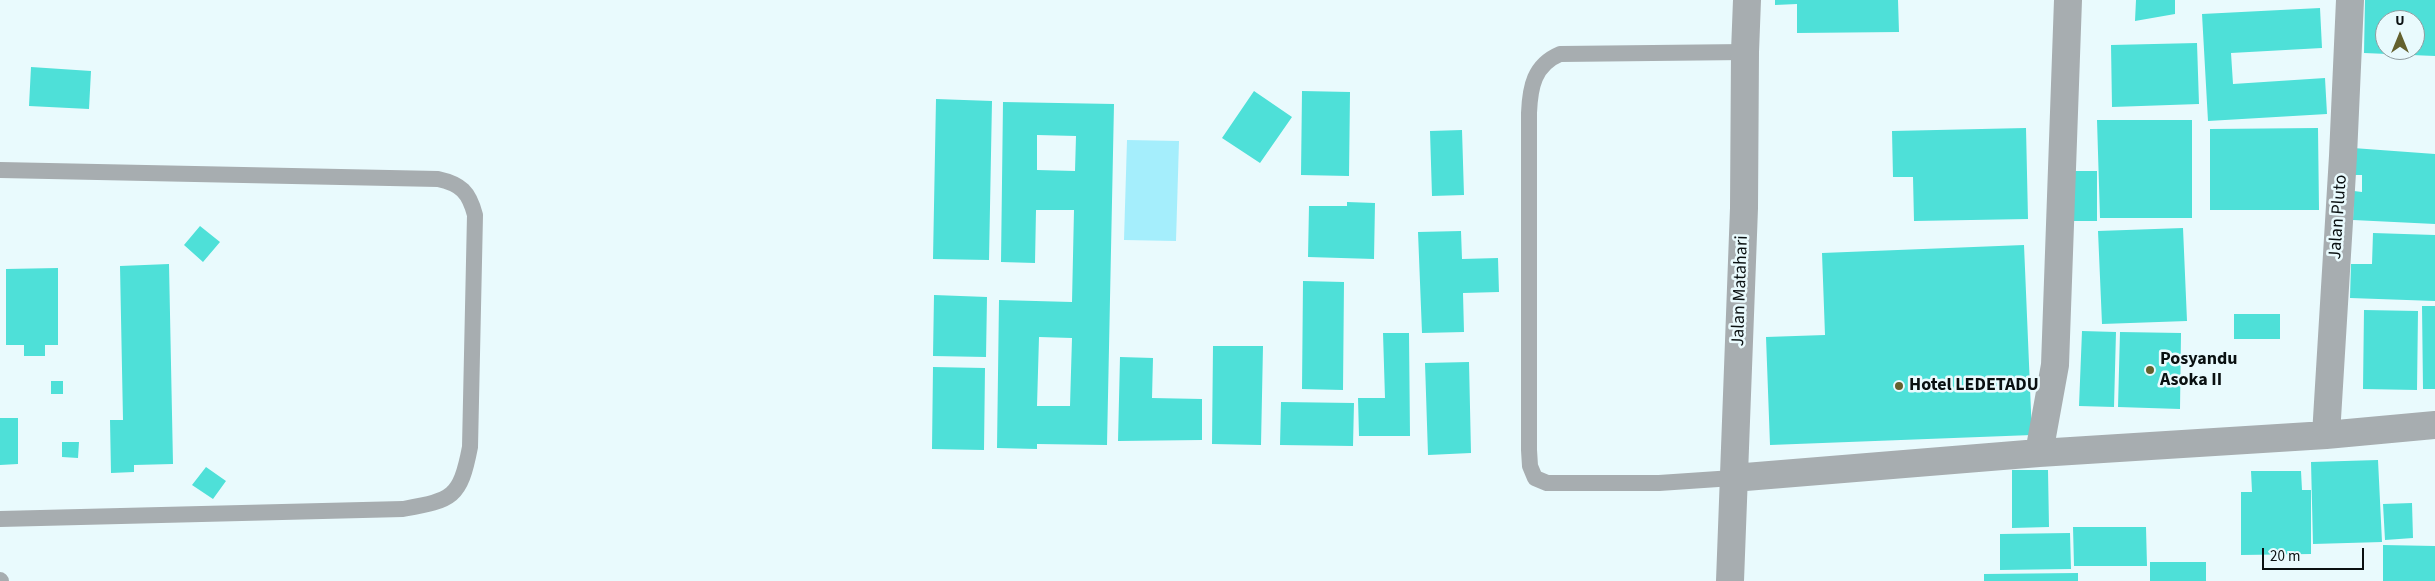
<!DOCTYPE html>
<style>
body{margin:0}
#map{position:relative;width:2435px;height:581px;overflow:hidden;background:#e9fafd;font-family:"Source Sans 3",sans-serif}
canvas{display:block}
.north{position:absolute;left:2375px;top:10px;width:50px;height:50px;box-sizing:border-box;background:#e9fafd;border:1px solid #909c9f;border-radius:50%;rotate:0deg;font-size:14px;font-weight:700;line-height:20px;text-align:center;color:#0a1011}
.north::after{content:'';display:block;margin:auto;width:18px;height:22px;background:#64612e;clip-path:polygon(50% 0,100% 100%,50% 72%,0 100%)}
.scale{position:absolute;left:2262px;top:548px;width:102px;height:22px;box-sizing:border-box;border:2px solid #0a1011;border-top:0;padding-left:6px;font-size:15px;line-height:18px;white-space:nowrap;color:#0a1011;-webkit-text-stroke:4px #e9fafd;paint-order:stroke}
</style>
<div id="map">
<canvas width="2435" height="581"></canvas>
<div class="north">U</div>
<div class="scale">20 m</div>
</div>
<script>
const g = document.querySelector('canvas').getContext('2d');
g.lineJoin = 'round';
function fill(path, color) { g.fillStyle = color; g.fill(path, 'evenodd'); }
function stroke(path, color, width, dash) { g.strokeStyle = color; g.lineWidth = width; g.lineCap = dash ? 'butt' : 'round'; g.setLineDash(dash || []); g.stroke(path); }
function label(font, color, halo, rows, align = 'center') {
  g.font = font + ' "Source Sans 3",sans-serif'; g.lineWidth = 5; g.setLineDash([]); g.textBaseline = 'middle'; g.strokeStyle = halo; g.fillStyle = color; for (const [text, x, y, turn = 0] of rows) {
    g.save(); g.translate(x, y); g.rotate((+turn || 0) * Math.PI / 180); g.textAlign = isNaN(turn) ? turn : align; if (halo) g.strokeText(text, 0, 0); g.fillText(text, 0, 0); g.restore();
  }
}
const green = new Path2D(`
 M 1127,140 L 1179,141 L 1176,241 L 1124,240 Z`);
const building = new Path2D(`
 M 1775,0 L 1898,0 L 1899,32 L 1797,33 L 1797,4 L 1775,5 Z
 M 2136,0 L 2175,0 L 2175,14 L 2135,21 Z
 M 2365,0 L 2435,0 L 2435,56 L 2364,53 ZM 2385,20 L 2415,20 L 2415,50 L 2385,50 Z
 M 2320,8 L 2322,48 L 2231,53 L 2233,84 L 2325,78 L 2327,114 L 2208,121 L 2202,14 Z
 M 2197,43 L 2199,104 L 2112,107 L 2111,45 Z
 M 31,67 L 91,71 L 89,109 L 29,106 Z
 M 1254,91 L 1292,117 L 1260,163 L 1222,138 Z
 M 1302,91 L 1350,92 L 1349,176 L 1301,175 Z
 M 936,99 L 992,101 L 989,260 L 933,259 Z
 M 1003,102 L 1114,104 L 1107,445 L 1037,444 L 1037,449 L 997,448 L 999,300 L 1072,302 L 1074,210 L 1036,210 L 1035,263 L 1001,262 ZM 1037,135 L 1076,136 L 1075,171 L 1037,170 ZM 1039,337 L 1072,338 L 1070,406 L 1037,406 Z
 M 2097,120 L 2192,120 L 2192,218 L 2100,218 Z
 M 2026,128 L 2028,219 L 1914,221 L 1913,177 L 1893,177 L 1892,131 Z
 M 2318,128 L 2319,210 L 2210,210 L 2210,129 Z
 M 1462,130 L 1464,195 L 1432,196 L 1430,131 Z
 M 2353,148 L 2435,154 L 2435,224 L 2353,220 L 2354,191 L 2362,192 L 2362,175 L 2351,175 Z
 M 2068,171 L 2097,171 L 2097,221 L 2068,221 Z
 M 1347,202 L 1375,203 L 1374,259 L 1308,257 L 1309,206 L 1347,206 Z
 M 200,226 L 220,242 L 203,262 L 184,245 Z
 M 2183,228 L 2187,321 L 2102,324 L 2098,231 Z
 M 1461,231 L 1462,259 L 1498,258 L 1499,292 L 1463,293 L 1464,332 L 1422,333 L 1418,232 Z
 M 2373,233 L 2435,235 L 2435,301 L 2350,298 L 2351,264 L 2372,264 Z
 M 2024,245 L 2032,435 L 1770,445 L 1766,337 L 1825,335 L 1822,253 Z
 M 169,264 L 173,464 L 134,465 L 134,472 L 111,473 L 110,420 L 123,420 L 120,266 Z
 M 58,268 L 58,345 L 45,345 L 45,356 L 24,356 L 24,345 L 6,345 L 6,269 Z
 M 1303,281 L 1344,282 L 1343,390 L 1302,389 Z
 M 934,295 L 987,297 L 986,357 L 933,356 Z
 M 2422,306 L 2435,306 L 2435,389 L 2423,389 Z
 M 2364,310 L 2418,311 L 2417,390 L 2363,389 Z
 M 2234,314 L 2280,314 L 2280,339 L 2234,339 Z
 M 2082,331 L 2116,332 L 2114,407 L 2079,406 Z
 M 2120,332 L 2181,333 L 2180,409 L 2118,407 Z
 M 1383,333 L 1409,333 L 1410,436 L 1359,436 L 1358,398 L 1385,398 Z
 M 1213,346 L 1263,346 L 1261,445 L 1212,444 Z
 M 1120,357 L 1153,358 L 1152,398 L 1202,399 L 1202,440 L 1118,441 Z
 M 1469,362 L 1471,453 L 1428,455 L 1425,363 Z
 M 933,367 L 985,368 L 984,450 L 932,449 Z
 M 51,381 L 63,381 L 63,394 L 51,394 Z
 M 1281,402 L 1354,403 L 1353,446 L 1280,445 Z
 M 0,418 L 18,418 L 18,464 L 0,465 Z
 M 62,442 L 79,442 L 78,458 L 62,457 Z
 M 2378,460 L 2382,542 L 2313,544 L 2311,462 Z
 M 206,467 L 226,481 L 213,499 L 192,485 Z
 M 2012,470 L 2048,470 L 2049,527 L 2012,528 Z
 M 2251,471 L 2301,471 L 2302,490 L 2311,490 L 2311,554 L 2241,555 L 2241,492 L 2252,492 Z
 M 2412,503 L 2413,538 L 2385,540 L 2383,504 Z
 M 2073,527 L 2146,527 L 2147,566 L 2074,566 Z
 M 2070,533 L 2071,569 L 2000,570 L 2000,534 Z
 M 2383,545 L 2435,546 L 2435,581 L 2383,581 Z
 M 2150,562 L 2206,562 L 2206,581 L 2150,581 Z
 M 2078,573 L 2078,581 L 1984,581 L 1984,574 Z`);
const service = new Path2D(`
 M 0,170 L 438,179 C 461,184 469,192 475,215 L 470,447 C 460,499 452,500 403,509 L 0,519
 M 1733,478 L 1659,483 L 1547,483 L 1535,478 L 1530,466 L 1529,450 L 1529,113 C 1530,87 1534,65 1560,54 L 1745,52
 M 0,580 L 1,581`);
const minor = new Path2D(`
 M 2326,435 L 2343,156 L 2350,0
 M 2039,453 L 2326,435 L 2435,425
 M 1733,478 L 2039,453 L 2055,365 L 2068,0
 M 1730,581 L 1744,208 L 1745,52 L 1747,0`);
const markers = [
 [2150,370,5,"#64612e"],
 [1899,386,5,"#64612e"]
];
const streetNames = [
 ["Jalan Pluto",2339,217,-86],
 ["Jalan Matahari",1741,291,-88]
];
const poiNames = [
 ["Posyandu",2160,360],
 ["Asoka II",2160,381],
 ["Hotel LEDETADU",1909,386]
];
fill(green, '#a5eefc');
fill(building, '#4ee0d8');
stroke(service, '#a7adb0', 16);
stroke(minor, '#a7adb0', 28);
for (const [x, y, r, color] of markers) { const dot = new Path2D(); dot.arc(x, y, r, 0, 2 * Math.PI); g.fillStyle = color; g.fill(dot); stroke(dot, '#e9fafd', 2); }
label('18px', '#0a1011', '#e9fafd', streetNames);
label('bold 18px', '#0a1011', '#e9fafd', poiNames, 'left');
</script>
